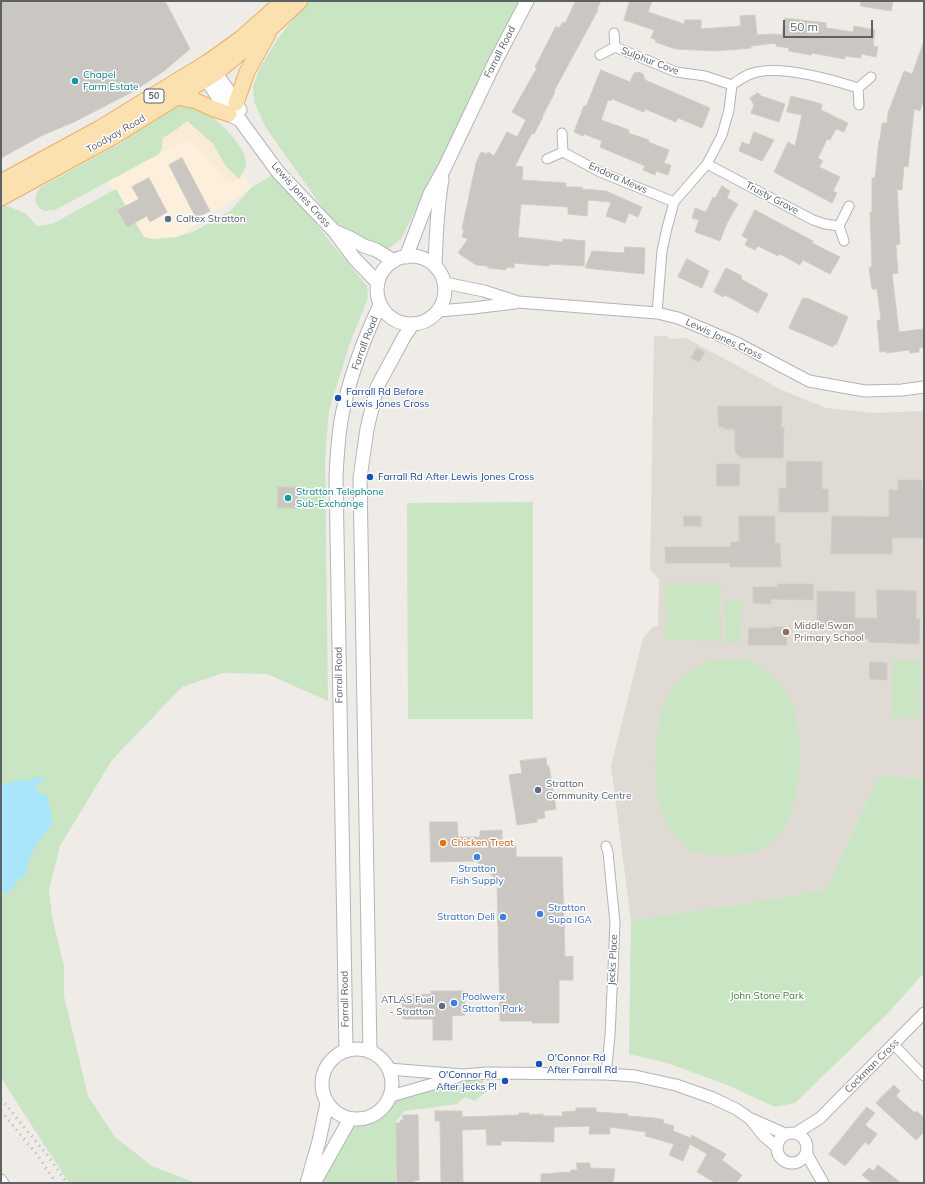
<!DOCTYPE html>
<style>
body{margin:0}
#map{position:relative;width:925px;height:1184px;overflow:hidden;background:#efebe6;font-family:Mulish,sans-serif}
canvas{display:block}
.frame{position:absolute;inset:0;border:2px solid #5d6265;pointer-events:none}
.scale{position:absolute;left:783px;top:20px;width:90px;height:18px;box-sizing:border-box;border:2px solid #5d6265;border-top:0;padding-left:5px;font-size:12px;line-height:14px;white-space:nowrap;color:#5d6265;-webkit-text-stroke:3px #fff;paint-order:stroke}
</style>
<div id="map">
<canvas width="925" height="1184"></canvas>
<div class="frame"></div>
<div class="scale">50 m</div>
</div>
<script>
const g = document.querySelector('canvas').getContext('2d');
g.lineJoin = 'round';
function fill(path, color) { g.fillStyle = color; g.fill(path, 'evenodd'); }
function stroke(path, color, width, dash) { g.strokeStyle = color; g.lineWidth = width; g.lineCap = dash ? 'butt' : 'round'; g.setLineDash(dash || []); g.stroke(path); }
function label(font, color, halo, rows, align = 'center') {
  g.font = font + ' Mulish,sans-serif'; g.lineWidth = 3; g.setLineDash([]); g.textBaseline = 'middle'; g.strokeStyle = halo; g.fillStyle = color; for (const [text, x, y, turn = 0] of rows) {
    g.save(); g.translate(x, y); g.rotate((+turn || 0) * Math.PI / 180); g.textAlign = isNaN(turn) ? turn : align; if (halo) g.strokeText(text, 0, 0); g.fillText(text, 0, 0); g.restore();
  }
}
const commercial = new Path2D(`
 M 209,124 L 252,187 L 155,252 L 103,175 L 176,126 Z`);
const education = new Path2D(`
 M 654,336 L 667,336 L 670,339 L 686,338 L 782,390 L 826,408 L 873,413 L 924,411 L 924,779 L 879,775 L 826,890 L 631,921 L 611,766 L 643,638 L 652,627 L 658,626 L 659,579 L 650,570 Z`);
const green = new Path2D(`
 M 307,1 L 520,1 L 401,239 L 387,250 L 349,234 L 327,214 L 266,128 L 254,102 L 253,86 L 260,68 L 277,40 Z
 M 177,104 C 181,104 186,103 190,104 C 207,108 246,144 246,162 C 246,169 242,174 239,179 L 226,167 L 213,144 L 187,121 L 176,130 L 163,138 L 162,149 L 159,154 L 55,210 C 52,210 48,211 45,211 C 33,207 33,194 41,187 L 121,143 L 129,133 Z
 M 278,172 L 328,239 L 367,286 L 368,298 L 349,346 L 329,410 L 325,460 L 328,701 L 267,674 L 223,673 L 182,687 L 112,760 L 60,846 L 49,890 L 52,917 L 64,966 L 64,996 L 88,1096 L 115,1137 L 152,1166 L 196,1183 L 69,1183 L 1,1078 L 1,203 L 26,214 L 37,226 L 52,224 L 116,189 L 144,237 L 154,239 L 176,237 L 195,231 L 230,211 L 252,187 Z
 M 533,502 L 533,719 L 408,719 L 407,503 Z
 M 665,583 L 721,583 L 720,610 L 716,610 L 716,614 L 721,614 L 721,641 L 665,640 L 665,614 L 669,614 L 669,610 L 665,609 Z
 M 725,600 L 742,600 L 741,643 L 725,643 Z
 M 711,660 C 720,660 739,657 747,660 C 768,668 785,685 793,706 C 803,731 802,797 788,821 C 782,832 772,843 761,849 C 750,855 738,855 726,855 C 715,855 700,855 690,850 C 685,847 679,839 675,835 C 648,806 651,724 671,691 C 680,676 696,667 711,660 Z
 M 893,660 L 920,661 L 919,718 L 892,718 Z
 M 879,775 L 924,779 L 924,973 L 887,1014 L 795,1103 L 775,1107 L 725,1084 L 667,1063 L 629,1054 L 631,921 L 826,890 Z
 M 486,1073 L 482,1085 L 488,1090 L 475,1101 L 465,1097 L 457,1104 L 405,1111 L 396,1121 L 396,1183 L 314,1183 L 350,1119 C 371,1120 381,1114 391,1096 Z`);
const sand = new Path2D(`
 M 187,121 L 213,144 L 226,167 L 239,179 L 232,183 C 226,180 222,177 218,172 C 193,145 197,131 159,154 L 162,149 L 163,138 L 176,130 Z`);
const water = new Path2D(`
 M 40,777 L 45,779 L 46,781 L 37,783 L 35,791 L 40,791 L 43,795 L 46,795 L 48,798 L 53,824 C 40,835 27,859 25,876 L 18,879 L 17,883 L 7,894 L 3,892 L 1,893 L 1,785 L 15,781 L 28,780 Z`);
const building = new Path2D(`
 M 1,1 L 165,1 L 190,49 L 164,71 L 134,91 L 74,122 L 41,136 L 1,158 Z
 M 576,1 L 601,1 L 597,9 L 598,10 L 554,91 L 555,92 L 542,117 L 543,117 L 534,134 L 532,133 L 515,166 L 523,167 L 522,180 L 566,183 L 566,187 L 582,187 L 582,189 L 606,191 L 642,207 L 638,217 L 629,213 L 625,223 L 606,216 L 611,202 L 588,200 L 587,216 L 568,214 L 568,207 L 521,204 L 518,237 L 563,242 L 563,239 L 585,241 L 584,266 L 550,264 L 549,266 L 514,263 L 514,268 L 506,267 L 506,270 L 488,268 L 488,266 L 476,265 L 458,253 L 468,239 L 462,237 L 464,230 L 462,229 L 476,163 L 481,152 L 487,154 L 488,152 L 494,156 L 507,132 L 517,137 L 526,120 L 512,112 L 537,68 L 535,67 L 556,26 L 559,28 L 563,22 L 565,23 Z
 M 630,1 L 652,1 L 648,12 L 684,24 L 685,20 L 701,20 L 701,29 L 741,26 L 740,16 L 755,15 L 757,35 L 773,34 L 782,35 L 785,18 L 826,23 L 826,28 L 853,32 L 854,26 L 875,30 L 873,46 L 878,47 L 876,57 L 861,54 L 861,58 L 845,56 L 845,59 L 812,53 L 811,55 L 789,51 L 789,48 L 776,46 L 776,43 L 751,46 L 751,48 L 716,51 L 676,49 L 655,42 L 656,40 L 651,38 L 654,30 L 624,20 Z
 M 861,1 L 893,1 L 891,11 L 861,6 Z
 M 923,44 L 924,98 L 920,111 L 914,109 L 908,167 L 904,166 L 902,190 L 897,189 L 900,244 L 896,245 L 898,273 L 892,274 L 899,332 L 924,329 L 924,347 L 919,348 L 919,352 L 910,353 L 909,350 L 886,353 L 886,351 L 880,352 L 877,321 L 881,320 L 877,289 L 872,289 L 869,267 L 872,267 L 870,212 L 872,212 L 872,178 L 875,178 L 879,140 L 880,140 L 882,123 L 887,123 L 888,113 L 904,71 L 912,74 Z
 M 601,70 L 630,82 L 634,73 L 639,72 L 643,74 L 645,80 L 710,108 L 702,128 L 678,118 L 676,122 L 645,109 L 644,112 L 612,99 L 611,101 L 608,100 L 601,120 L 629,130 L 628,133 L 649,140 L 648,142 L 669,150 L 664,163 L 671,165 L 668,175 L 656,171 L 655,175 L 643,170 L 645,166 L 600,147 L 602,141 L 584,134 L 583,136 L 574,132 L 584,106 L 586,106 Z
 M 758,93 L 761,96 L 785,104 L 779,122 L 751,113 L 754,105 L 750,98 Z
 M 791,96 L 822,104 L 821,110 L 848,123 L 844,132 L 836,129 L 830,140 L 827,139 L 818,158 L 823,161 L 819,167 L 840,177 L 833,191 L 837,193 L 832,203 L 774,172 L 788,142 L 795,146 L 802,115 L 787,112 Z
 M 754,132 L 774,140 L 762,161 L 739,151 L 742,142 L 749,145 Z
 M 182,158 L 210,211 L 196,218 L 169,165 Z
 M 149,178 L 167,212 L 150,222 L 147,216 L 127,227 L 118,210 L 139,199 L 132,187 Z
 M 722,186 L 730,191 L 727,198 L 738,204 L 727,223 L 720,241 L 695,232 L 699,220 L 692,218 L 695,208 L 706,212 L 713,197 L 715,198 Z
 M 755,210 L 813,241 L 812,243 L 840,257 L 830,274 L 803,260 L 800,265 L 780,254 L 778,256 L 758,246 L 755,250 L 745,245 L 748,239 L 742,236 Z
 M 625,247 L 645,248 L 644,274 L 585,268 L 592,251 L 624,253 Z
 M 687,259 L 709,271 L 702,288 L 678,277 Z
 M 726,268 L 742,276 L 741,279 L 768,294 L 758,313 L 731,298 L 724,295 L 723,297 L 714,292 Z
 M 803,298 L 806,299 L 807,298 L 848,317 L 836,345 L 834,344 L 833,347 L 789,328 Z
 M 697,348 L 705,352 L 699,362 L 691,358 Z
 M 718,406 L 782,406 L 781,428 L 784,427 L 783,458 L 741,458 L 735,452 L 735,429 L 724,429 L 724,427 L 719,427 Z
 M 787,461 L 822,462 L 822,489 L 828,489 L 828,512 L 779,512 L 779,488 L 786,488 Z
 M 717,464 L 740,464 L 739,486 L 717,486 Z
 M 898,480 L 922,480 L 922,490 L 924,490 L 924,538 L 892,538 L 892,554 L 831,554 L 832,516 L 889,517 L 889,490 L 898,490 Z
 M 278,487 L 298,487 L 298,508 L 278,508 Z
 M 684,516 L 701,516 L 701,526 L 684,526 Z
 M 739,516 L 775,516 L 775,543 L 780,543 L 781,567 L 730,567 L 730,563 L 666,563 L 665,547 L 730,547 L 731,542 L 739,542 Z
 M 778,584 L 813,584 L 813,600 L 771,599 L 771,604 L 753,603 L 753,587 L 778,587 Z
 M 877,590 L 916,591 L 916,619 L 920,619 L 919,644 L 869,642 L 869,639 L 843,639 L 843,628 L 817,628 L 817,591 L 855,592 L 855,618 L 877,618 Z
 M 771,627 L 786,627 L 787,645 L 748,645 L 749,628 L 771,628 Z
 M 870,662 L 887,663 L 887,680 L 870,679 Z
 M 546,758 L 547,766 L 549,766 L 556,809 L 544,811 L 545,818 L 537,819 L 537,822 L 517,825 L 509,775 L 522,773 L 520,761 Z
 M 430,822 L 457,822 L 458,837 L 480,837 L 480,831 L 502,830 L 502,846 L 516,846 L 516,857 L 562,857 L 565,957 L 573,956 L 573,980 L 559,980 L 559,1023 L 532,1023 L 532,1021 L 500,1021 L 497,880 L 476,861 L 431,862 Z
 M 431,991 L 465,991 L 465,1015 L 452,1016 L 452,1040 L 433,1040 L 433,1019 L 403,1019 L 402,995 L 431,994 Z
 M 894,1085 L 900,1091 L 896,1096 L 915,1113 L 916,1111 L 924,1117 L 924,1132 L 916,1140 L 876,1103 Z
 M 867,1107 L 875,1113 L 865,1125 L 877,1134 L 869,1145 L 865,1142 L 845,1166 L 829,1154 Z
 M 576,1108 L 596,1108 L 596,1112 L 628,1114 L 628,1116 L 655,1118 L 664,1120 L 663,1123 L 674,1126 L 673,1131 L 691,1138 L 692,1135 L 726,1154 L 722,1160 L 742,1175 L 736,1183 L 716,1183 L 697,1172 L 707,1154 L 690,1144 L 683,1161 L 669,1155 L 674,1144 L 645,1136 L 646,1132 L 610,1127 L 610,1134 L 589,1134 L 590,1126 L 554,1127 L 554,1142 L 501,1141 L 501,1145 L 487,1145 L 486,1129 L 462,1130 L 463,1183 L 441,1183 L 440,1121 L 435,1121 L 435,1111 L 462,1111 L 462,1117 L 519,1115 L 519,1113 L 529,1113 L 529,1115 L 543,1114 L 543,1116 L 563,1116 L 562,1112 L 576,1111 Z
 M 403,1115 L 418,1115 L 419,1180 L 414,1181 L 414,1183 L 397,1183 L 396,1123 L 400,1123 L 400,1120 L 403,1120 Z
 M 577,1163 L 590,1163 L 590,1168 L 615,1169 L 613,1183 L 541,1183 L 541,1174 L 571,1172 L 571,1170 L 577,1170 Z
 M 878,1165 L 901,1183 L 872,1183 L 862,1175 L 869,1168 L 873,1171 Z`);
const minor = new Path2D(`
 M 615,47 L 676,72 L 705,76 L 732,85
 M 600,55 L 615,47 L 614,33
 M 859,105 L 858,88 L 871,77
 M 563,152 L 600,172 L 674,202
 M 547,159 L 563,152 L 562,133
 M 707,164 L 813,220 L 825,224 L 839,226
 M 844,241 L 839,226 L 849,206
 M 657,313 L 662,251 L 667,228 L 674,202 L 707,164 L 722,135 L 729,110 L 732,85 C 740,79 747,74 757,72 C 785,66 830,79 858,88
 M 893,1044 L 924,1076
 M 606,1074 L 610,1036 L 615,923 L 608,852 L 606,846
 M 1,1179 L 4,1183`);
const tertiary = new Path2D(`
 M 445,283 L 484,291 L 518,302 L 657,313 L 678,318 L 737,343 L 809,381 L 865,391 L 902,390 L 924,387
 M 439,311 L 473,308 L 515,303
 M 389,1069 L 463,1075 L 486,1073 L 606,1074 L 635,1076 L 676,1085 L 713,1098 L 736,1109 L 749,1118 L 785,1134
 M 391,1096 L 457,1077
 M 751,1120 L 764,1136 L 777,1147
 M777 1148a15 15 0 1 1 30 0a15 15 0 1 1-30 0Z
 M 796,1133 L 820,1118 L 924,1013
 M 806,1153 L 823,1183`);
const secondary = new Path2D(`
 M 210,65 L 234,99 L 240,110
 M 201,71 L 229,114 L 240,120 L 278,172 L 334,231 L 354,258 L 378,283
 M 334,231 L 350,238 L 364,246 L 376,250 L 394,261
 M377 290a34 34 0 1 1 68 0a34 34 0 1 1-68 0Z
 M 406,257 L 430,194 L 444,169 L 494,64 L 527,1
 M 435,266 C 436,236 437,208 442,179
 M322 1084a35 35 0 1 1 70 0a35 35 0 1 1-70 0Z
 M 346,1051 L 336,476 C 337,458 338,439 341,421 C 347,384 364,338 380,305
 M 370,1052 L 360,478 L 367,429 L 377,387 L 404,337 L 412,325
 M 307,1183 L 319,1141 L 327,1103
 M 314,1183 L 350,1119`);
const primary = new Path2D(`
 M 177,97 L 196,101 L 214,109 L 229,114
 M 236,103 L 247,72 L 268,34
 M 1,182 L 100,128 L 208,62 L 240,39 L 283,1
 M 1,198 L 111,138 L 216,73 L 273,26 L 300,1`);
const rail = new Path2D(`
 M 1,1099 L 48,1156 L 67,1183
 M 1,1111 L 38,1156 L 56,1183`);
const markers = [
 [75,81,4,"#0f9aa8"],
 [168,219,4,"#5c6f8a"],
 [338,398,4,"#1a4fb4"],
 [370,477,4,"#1a4fb4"],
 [288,498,4,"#0f9aa8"],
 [786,632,4,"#8d6e63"],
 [538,790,4,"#5c6f8a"],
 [443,843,4,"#e8710a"],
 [477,857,4,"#3f7fe0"],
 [540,914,4,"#3f7fe0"],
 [503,917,4,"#3f7fe0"],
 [454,1003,4,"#3f7fe0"],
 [442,1006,4,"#5c6f8a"],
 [539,1064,4,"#1a4fb4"],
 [505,1081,4,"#1a4fb4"]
];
const shields = [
 [154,96,20]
];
const shieldNames = [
 ["50",154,96]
];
const streetNames = [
 ["Farrall Road",500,52,-63],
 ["Sulphur Cove",650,61,21],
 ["Toodyay Road",116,134,-30],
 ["Endora Mews",618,178,24],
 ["Lewis Jones Cross",301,195,48],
 ["Trusty Grove",772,198,28],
 ["Lewis Jones Cross",724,339,25],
 ["Farrall Road",365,343,-69],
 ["Farrall Road",339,675,-91],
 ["Jecks Place",613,960,-87],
 ["Farrall Road",345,999,-91],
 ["Cockman Cross",872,1066,-45]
];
const cultureNames = [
 ["Chapel",83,75],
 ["Farm Estate",83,87],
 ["Stratton Telephone",296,492],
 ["Sub-Exchange",296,504]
];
const serviceNames = [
 ["Caltex Stratton",176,219],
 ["Stratton",546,784],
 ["Community Centre",546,796],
 ["ATLAS Fuel",434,1000,"right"],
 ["- Stratton",434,1012,"right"]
];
const transitNames = [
 ["Farrall Rd Before",346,392],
 ["Lewis Jones Cross",346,404],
 ["Farrall Rd After Lewis Jones Cross",378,477],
 ["O'Connor Rd",547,1058],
 ["After Farrall Rd",547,1070],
 ["O'Connor Rd",497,1075,"right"],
 ["After Jecks Pl",497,1087,"right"]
];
const educationNames = [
 ["Middle Swan",794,626],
 ["Primary School",794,638]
];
const foodNames = [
 ["Chicken Treat",451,843]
];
const shopNames = [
 ["Stratton",477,869,"center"],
 ["Fish Supply",477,881,"center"],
 ["Stratton",548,908],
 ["Supa IGA",548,920],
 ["Stratton Deli",495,917,"right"],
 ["Poolwerx",462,997],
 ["Stratton Park",462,1009]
];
const parkNames = [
 ["John Stone Park",767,996]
];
fill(commercial, '#fcf0dd');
fill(education, '#dfdbd4');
fill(green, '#c9e5c4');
fill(sand, '#f9ebd7');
fill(water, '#aae6fb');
fill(building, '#cac6c2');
stroke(building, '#d3ccc4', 1);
stroke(minor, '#b1b4b7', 11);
stroke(tertiary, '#b1b4b7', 13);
stroke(secondary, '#b2b6ba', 15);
stroke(primary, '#ebad63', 17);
stroke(minor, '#fff', 9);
stroke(tertiary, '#fff', 11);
stroke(secondary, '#fff', 13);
stroke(primary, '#fbe1af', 15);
stroke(rail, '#b2b3b3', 3, [1, 5]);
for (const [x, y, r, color] of markers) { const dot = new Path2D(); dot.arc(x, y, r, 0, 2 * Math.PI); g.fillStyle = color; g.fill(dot); stroke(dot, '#fff', 1.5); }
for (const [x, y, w] of shields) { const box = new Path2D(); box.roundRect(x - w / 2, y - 7, w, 14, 3); g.fillStyle = '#fff'; g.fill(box); stroke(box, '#5d6265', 1); }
label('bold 9px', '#5d6265', null, shieldNames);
label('10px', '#5d6265', '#fff', streetNames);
label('10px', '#0d838f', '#fff', cultureNames, 'left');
label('10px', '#4e5e75', '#fff', serviceNames, 'left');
label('10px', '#164399', '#fff', transitNames, 'left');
label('10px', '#785e54', '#fff', educationNames, 'left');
label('10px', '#c56008', '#fff', foodNames, 'left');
label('10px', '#366cbe', '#fff', shopNames, 'left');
label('10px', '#428139', '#fff', parkNames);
</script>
